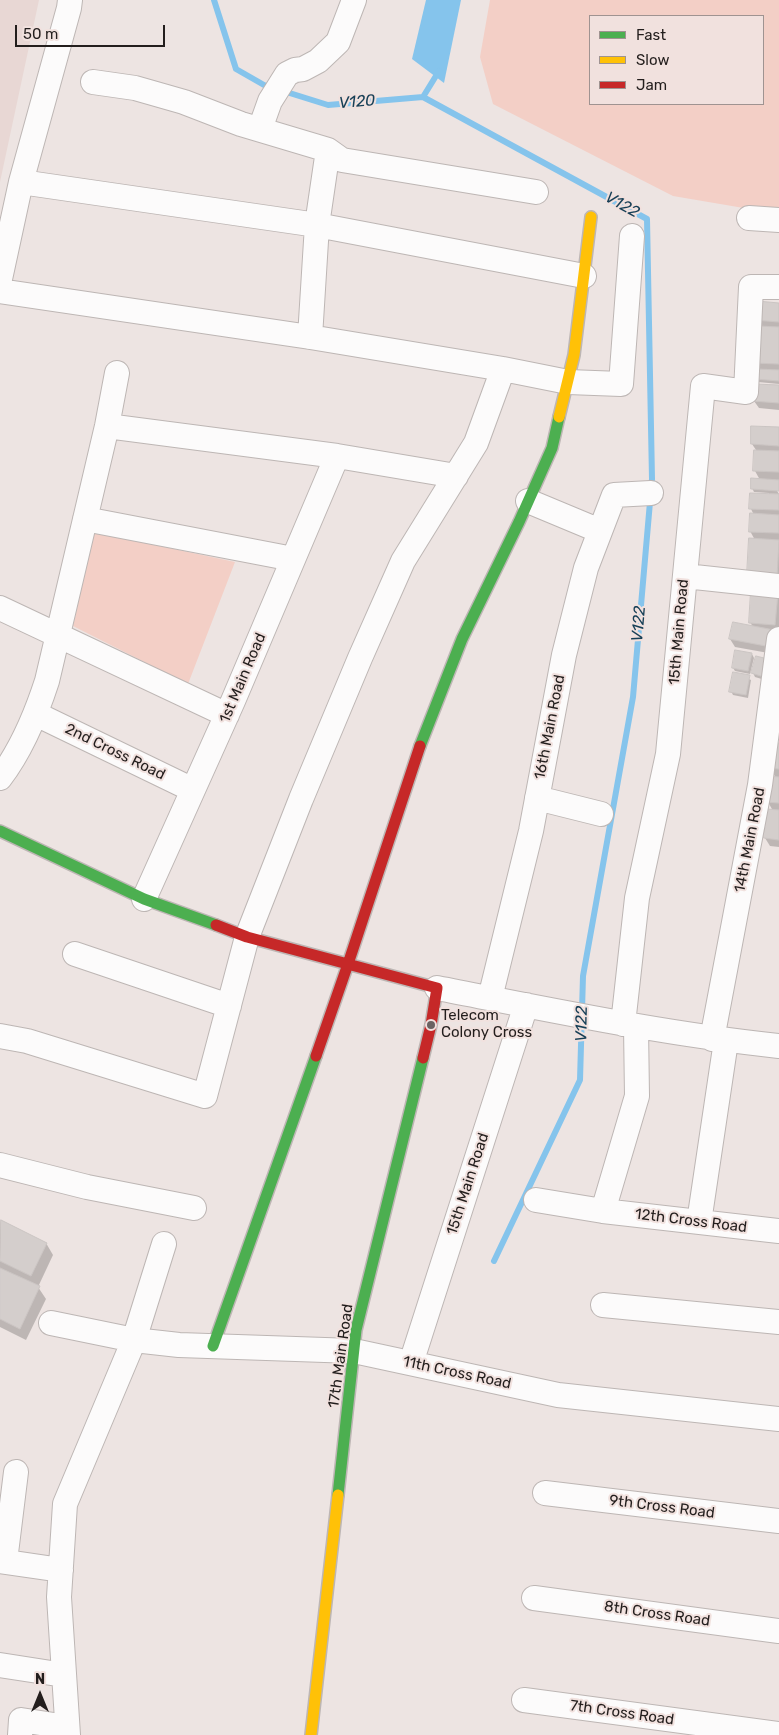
<!DOCTYPE html>
<style>
body{margin:0}
#map{position:relative;width:779px;height:1735px;overflow:hidden;background:#ede4e2;font-family:Rubik,sans-serif}
canvas{display:block}
.legend{position:absolute;left:589px;top:15px;width:175px;height:90px;box-sizing:border-box;background:#f1e1de;border:1px solid #9f9391;margin:0;padding:6px 9px;list-style:none;font-size:15px;color:#231e1d}
.legend li{display:flex;align-items:center;gap:10px;height:25px}
.legend b{width:25px;border:1px solid #9f9391}
.north{position:absolute;left:15px;top:1670px;width:50px;height:50px;-webkit-text-stroke:4px #f1e1de;paint-order:stroke;rotate:0deg;font-size:14px;font-weight:700;line-height:20px;text-align:center;color:#231e1d}
.north::after{content:'';display:block;margin:auto;width:18px;height:22px;background:#231e1d;clip-path:polygon(50% 0,100% 100%,50% 72%,0 100%)}
.scale{position:absolute;left:15px;top:25px;width:150px;height:22px;box-sizing:border-box;border:2px solid #231e1d;border-top:0;padding-left:6px;font-size:15px;line-height:18px;white-space:nowrap;color:#231e1d;-webkit-text-stroke:4px #f1e1de;paint-order:stroke}
</style>
<div id="map">
<canvas width="779" height="1735"></canvas>
<ul class="legend">
<li><b style="height:6px;background:#4caf50"></b>Fast</li>
<li><b style="height:6px;background:#ffc107"></b>Slow</li>
<li><b style="height:6px;background:#c62828"></b>Jam</li>
</ul>
<div class="north">N</div>
<div class="scale">50 m</div>
</div>
<script>
const g = document.querySelector('canvas').getContext('2d');
g.lineJoin = 'round';
function fill(path, color) { g.fillStyle = color; g.fill(path, 'evenodd'); }
function stroke(path, color, width, dash) { g.strokeStyle = color; g.lineWidth = width; g.lineCap = dash ? 'butt' : 'round'; g.setLineDash(dash || []); g.stroke(path); }
function label(font, color, halo, rows, align = 'center') {
  g.font = font + ' Rubik,sans-serif'; g.lineWidth = 4; g.setLineDash([]); g.textBaseline = 'middle'; g.strokeStyle = halo; g.fillStyle = color; for (const [text, x, y, turn = 0] of rows) {
    g.save(); g.translate(x, y); g.rotate((+turn || 0) * Math.PI / 180); g.textAlign = isNaN(turn) ? turn : align; if (halo) g.strokeText(text, 0, 0); g.fillText(text, 0, 0); g.restore();
  }
}
const built = new Path2D(`
 M 0,0 L 39,0 L 0,182 Z`);
const green = new Path2D(`
 M 490,0 L 779,0 L 779,214 L 673,196 L 493,104 L 480,57 ZM 590,16 L 763,16 L 763,104 L 590,104 Z
 M 94,532 L 235,562 L 188,684 L 73,626 Z`);
const water = new Path2D(`
 M 426,0 L 461,0 L 444,83 L 412,59 Z`);
const shadow = new Path2D(`
 M 779,304 L 779,384 L 758,382 L 760,370 L 756,363 L 757,319 Z
 M 779,387 L 779,410 L 759,408 L 754,401 Z
 M 779,428 L 779,489 L 774,486 L 779,494 L 779,540 L 778,540 L 779,542 L 779,584 L 750,531 L 754,515 L 751,509 L 769,495 L 769,493 L 754,492 L 752,488 L 760,480 L 755,471 L 756,450 L 752,444 Z
 M 753,592 L 779,597 L 779,632 L 774,654 L 735,647 L 730,639 L 753,627 L 750,622 Z
 M 752,654 L 754,658 L 750,674 L 735,671 L 733,668 Z
 M 757,658 L 765,680 L 755,677 L 753,673 Z
 M 749,679 L 751,680 L 748,698 L 733,695 L 731,691 Z
 M 779,745 L 779,847 L 770,846 L 765,838 L 768,810 L 773,811 L 768,802 L 776,778 L 770,768 Z
 M 2,1222 L 46,1243 L 53,1255 L 38,1287 L 46,1299 L 26,1340 L 0,1327 L 0,1225 Z`);
const stream = new Path2D(`
 M 214,0 L 236,69 L 264,85 L 328,105 L 423,97 L 439,71
 M 423,97 L 647,219 L 652,479 L 633,697 L 583,976 L 580,1080 L 494,1261`);
const building = new Path2D(`
 M 757,301 L 779,303 L 779,322 L 755,320 Z
 M 756,326 L 779,327 L 779,364 L 754,363 Z
 M 755,369 L 779,370 L 779,381 L 755,379 Z
 M 754,384 L 779,385 L 779,403 L 753,401 Z
 M 751,426 L 779,427 L 779,446 L 751,444 Z
 M 754,450 L 779,451 L 779,472 L 753,471 Z
 M 751,478 L 779,480 L 779,491 L 751,489 Z
 M 750,493 L 779,494 L 779,510 L 749,509 Z
 M 750,513 L 779,515 L 779,533 L 749,532 Z
 M 749,538 L 779,540 L 777,577 L 747,575 Z
 M 751,591 L 778,593 L 775,625 L 749,623 Z
 M 733,622 L 774,630 L 771,647 L 729,639 Z
 M 735,650 L 752,653 L 748,671 L 732,668 Z
 M 756,656 L 768,659 L 764,677 L 751,673 Z
 M 733,672 L 750,675 L 746,695 L 729,692 Z
 M 772,743 L 779,743 L 779,769 L 769,768 Z
 M 767,776 L 779,777 L 779,803 L 766,802 Z
 M 767,809 L 779,810 L 779,840 L 764,838 Z
 M 1,1220 L 47,1243 L 31,1276 L 0,1261 Z
 M 0,1268 L 40,1286 L 20,1329 L 0,1319 Z`);
const street = new Path2D(`
 M 93,82 L 135,88 L 184,102 L 241,124 L 328,150 L 342,160 L 536,192
 M 260,129 L 270,101 L 287,74 L 295,70 L 303,69 L 318,61 L 338,42 L 354,0
 M 21,182 L 317,225 L 584,276
 M 749,218 L 779,220
 M 0,279 L 21,182 L 69,8 L 70,0
 M 0,291 L 310,337 L 503,369 L 568,382 L 621,384 L 632,236
 M 310,337 L 317,225 L 328,150
 M 107,426 L 337,456 L 456,476
 M 528,501 L 600,531
 M 85,519 L 293,559
 M 685,576 L 779,586
 M 0,608 L 227,715
 M 36,714 L 193,790
 M 0,778 C 22,749 36,715 47,681 L 107,426 L 117,373
 M 537,798 L 601,814
 M 144,899 L 233,701 L 337,456
 M 75,954 L 229,1006
 M 437,988 C 551,1010 664,1034 779,1046
 M 490,998 L 531,831 L 564,655 L 586,568 L 614,495 L 651,493
 M 623,1024 L 637,898 L 668,754 L 703,386 L 746,392 L 751,287 L 779,287
 M 0,1036 L 27,1041 L 205,1096 L 247,937 L 301,799 L 360,658 L 403,561 L 476,443 L 503,369
 M 712,1039 L 760,785 L 779,639
 M 0,1165 L 87,1187 L 194,1208
 M 536,1200 L 603,1211 L 779,1231
 M 603,1211 L 637,1096 L 636,1027
 M 699,1222 L 726,1041
 M 603,1305 L 779,1322
 M 51,1323 L 134,1340 L 179,1345 L 354,1351 L 558,1395 L 779,1419
 M 411,1363 L 526,1005
 M 545,1493 L 779,1521
 M 0,1561 L 61,1570
 M 5,1561 L 16,1472
 M 534,1598 L 779,1631
 M 0,1665 L 64,1675
 M 524,1700 L 779,1734
 M 20,1735 L 21,1720 L 67,1727
 M 68,1735 L 59,1597 L 65,1504 L 134,1340 L 164,1244`);
const fast = new Path2D(`
 M 420,746 L 462,639 L 519,522 L 552,448 L 559,417
 M 0,831 L 144,899 L 216,925
 M 213,1346 L 316,1056
 M 338,1495 L 356,1330 L 423,1058`);
const slow = new Path2D(`
 M 559,417 L 574,355 L 591,217
 M 311,1735 L 338,1495`);
const jam = new Path2D(`
 M 216,925 L 247,937 L 437,988 L 431,1025 L 423,1058
 M 316,1056 L 348,964 L 420,746`);
const markers = [
 [431,1025,5,"#6a6362"]
];
const streetNames = [
 ["15th Main Road",679,632,-85],
 ["1st Main Road",243,678,-67],
 ["16th Main Road",550,727,-79],
 ["2nd Cross Road",115,752,26],
 ["14th Main Road",750,840,-79],
 ["15th Main Road",468,1184,-72],
 ["12th Cross Road",691,1221,7],
 ["17th Main Road",341,1356,-82],
 ["11th Cross Road",457,1373,12],
 ["9th Cross Road",662,1507,7],
 ["8th Cross Road",657,1614,8],
 ["7th Cross Road",622,1713,8]
];
const poiNames = [
 ["Telecom",441,1016],
 ["Colony Cross",441,1033]
];
const waterNames = [
 ["V120",357,102,-5],
 ["V122",622,205,29],
 ["V122",639,624,-85],
 ["V122",582,1024,-89]
];
fill(built, '#e8d7d4');
fill(green, '#f3cfc6');
fill(water, '#85c4ec');
fill(shadow, '#0003');
stroke(stream, '#85c4ec', 6);
fill(building, '#d4cecc');
stroke(building, '#cbc5c3', 1);
stroke(street, '#bdb6b4', 26);
stroke(fast, '#bdb6b4', 14);
stroke(slow, '#bdb6b4', 14);
stroke(jam, '#bdb6b4', 14);
stroke(street, '#fcfbfb', 24);
stroke(fast, '#4caf50', 11);
stroke(slow, '#ffc107', 11);
stroke(jam, '#c62828', 11);
for (const [x, y, r, color] of markers) { const dot = new Path2D(); dot.arc(x, y, r, 0, 2 * Math.PI); g.fillStyle = color; g.fill(dot); stroke(dot, '#f1e1de', 2); }
label('15px', '#231e1d', '#f1e1de', streetNames);
label('15px', '#231e1d', '#f1e1de', poiNames, 'left');
label('italic 16px', '#163f56', '#f1e1de', waterNames);
</script>
